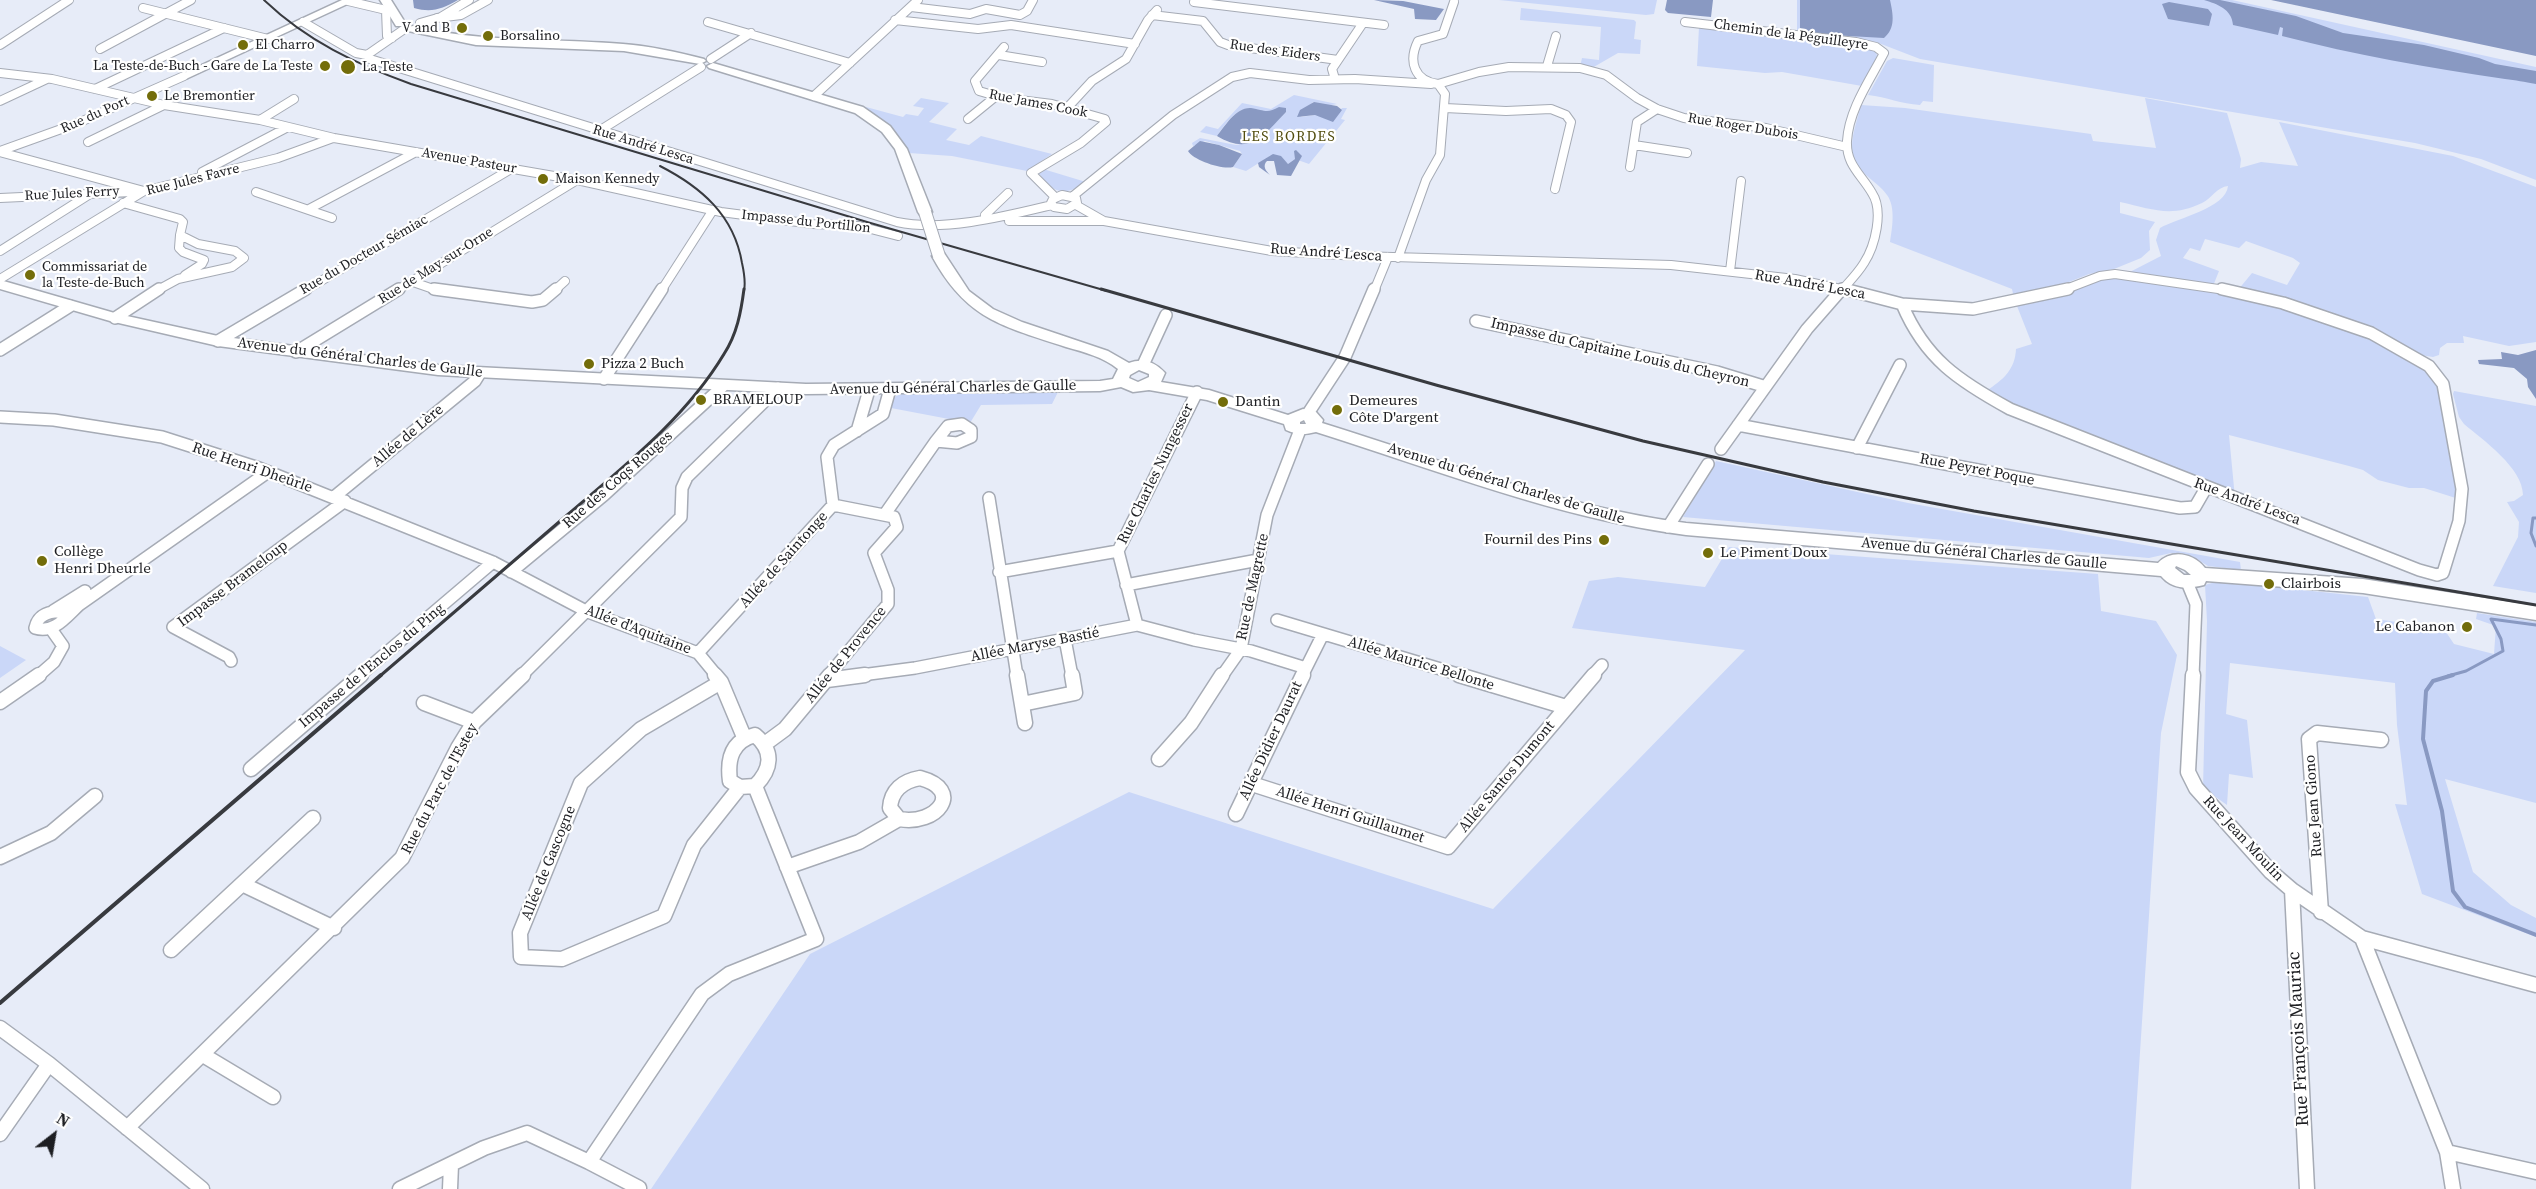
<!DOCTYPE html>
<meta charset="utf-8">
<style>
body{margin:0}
#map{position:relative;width:2536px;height:1189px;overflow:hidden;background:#e7ecf8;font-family:"Source Serif 4",serif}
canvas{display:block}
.north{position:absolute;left:24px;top:1105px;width:60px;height:60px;-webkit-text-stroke:4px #fff;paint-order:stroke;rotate:31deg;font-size:16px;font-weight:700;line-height:24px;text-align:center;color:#1d1e22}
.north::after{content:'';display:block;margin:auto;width:21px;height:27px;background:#1d1e22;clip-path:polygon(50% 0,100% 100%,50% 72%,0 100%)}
</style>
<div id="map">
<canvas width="2536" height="1189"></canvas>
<div class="north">N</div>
</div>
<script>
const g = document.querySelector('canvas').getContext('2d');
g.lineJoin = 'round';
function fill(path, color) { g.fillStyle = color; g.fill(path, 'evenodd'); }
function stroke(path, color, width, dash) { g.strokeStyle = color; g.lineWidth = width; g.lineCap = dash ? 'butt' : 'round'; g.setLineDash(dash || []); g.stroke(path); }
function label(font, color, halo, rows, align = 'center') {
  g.font = font + ' "Source Serif 4",serif'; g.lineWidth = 4.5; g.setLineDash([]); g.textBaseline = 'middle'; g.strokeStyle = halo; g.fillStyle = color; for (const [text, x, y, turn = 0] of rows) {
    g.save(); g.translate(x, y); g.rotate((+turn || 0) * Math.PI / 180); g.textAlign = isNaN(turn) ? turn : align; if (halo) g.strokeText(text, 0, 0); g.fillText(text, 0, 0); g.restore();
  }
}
const green = new Path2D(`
 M 1499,0 L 1657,0 L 1654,14 L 1646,15 Z
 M 1797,0 L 2232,0 L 2536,67 L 2536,180 L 2481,159 L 2415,143 L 1920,59 L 1876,42 L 1797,32 Z
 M 1521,8 L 1634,20 L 1636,22 L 1634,39 L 1641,40 L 1640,54 L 1618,53 L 1592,68 L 1580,67 L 1582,58 L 1599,60 L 1601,27 L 1520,20 Z
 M 1699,27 L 1718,30 L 1721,27 L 1863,45 L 1876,50 L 1877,57 L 1862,86 L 1782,72 L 1765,73 L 1697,66 Z
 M 1893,58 L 1934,65 L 1933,102 L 1923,101 L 1920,105 C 1901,104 1887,97 1868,95 L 1887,61 Z
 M 1294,95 L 1337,104 L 1326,106 L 1313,102 L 1301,117 L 1315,115 L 1335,118 L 1342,108 L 1347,108 L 1341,119 L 1345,120 L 1309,164 L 1295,159 L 1288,164 L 1283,160 L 1270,156 L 1246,171 L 1233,167 L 1242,154 L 1240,151 L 1205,141 L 1193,146 L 1192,143 L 1200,138 L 1236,145 L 1256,141 L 1286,112 L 1276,109 C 1266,115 1262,109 1251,109 C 1236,107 1225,125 1217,136 L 1200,132 L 1206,126 L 1218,129 L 1242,103 L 1271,109 Z
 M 921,98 L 949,103 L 929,122 L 957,129 L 946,140 L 969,145 L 981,136 L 1052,154 L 1027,171 L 952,156 L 909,153 L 898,136 L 863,109 L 866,107 L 903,117 L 906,114 L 918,116 L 924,108 L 913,106 Z
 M 2145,98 L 2227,113 L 2241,159 L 2240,168 L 2261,162 L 2298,166 L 2279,122 L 2453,156 L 2536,187 L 2536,342 L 2509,346 L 2463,336 L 2464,343 L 2447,343 L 2440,348 L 2439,355 L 2433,357 L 2420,355 L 2238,290 L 2252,273 L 2287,285 L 2300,263 L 2293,258 L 2246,241 L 2239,248 L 2205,239 L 2200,251 L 2190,248 L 2183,258 L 2219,271 L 2213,286 L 2126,274 L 2161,256 L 2156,240 L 2160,228 C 2178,218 2226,208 2228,186 C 2217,187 2212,198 2202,203 C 2171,218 2152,209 2120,202 L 2120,213 L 2155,222 L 2149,231 L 2150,250 L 2141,258 L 2114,269 L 2089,274 L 2064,284 L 2014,298 L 2012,289 L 1890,242 C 1892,229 1896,207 1887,195 C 1877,180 1851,171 1852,147 C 1852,133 1858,118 1861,105 L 1905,108 L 2091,134 L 2093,141 L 2156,148 Z
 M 1043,169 L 1086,182 C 1065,197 1052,194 1038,172 Z
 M 2100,276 L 2162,280 L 2339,320 L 2437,375 L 2462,500 L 2424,488 L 2409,488 L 2378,480 L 2363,470 L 2349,466 L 2229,435 L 2235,498 L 2010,409 L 1986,391 C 2003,380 2015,370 2016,349 L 2032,344 L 2015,301 Z
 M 2454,391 L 2536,406 L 2536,593 L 2493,586 L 2518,537 L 2519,522 L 2507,502 L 2514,501 L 2523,495 C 2523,468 2483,440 2464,424 L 2459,417 L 2453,394 Z
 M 1058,392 L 1052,404 L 981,405 L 970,423 L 891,408 C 892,398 894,395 905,393 Z
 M 1716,461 L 1908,503 L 2240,562 L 2241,570 L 2208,566 L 2195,558 L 2171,553 L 2149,558 L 1683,517 Z
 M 1729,547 L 2098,574 L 2101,611 L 2156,621 L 2177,655 L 2161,733 L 2131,1189 L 651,1189 L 810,954 L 1129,792 L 1493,909 L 1745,650 L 1572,628 L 1589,581 L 1618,577 L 1705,587 Z
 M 2219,581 L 2368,597 L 2376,619 L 2444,629 L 2454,644 L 2494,654 L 2496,626 L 2476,619 L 2477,613 L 2536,622 L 2536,803 L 2445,779 L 2473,872 L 2511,905 L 2536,918 L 2536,937 L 2422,894 L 2395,804 L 2407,805 L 2397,725 L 2395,683 L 2230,663 L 2226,714 L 2247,720 L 2253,778 L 2229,774 L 2227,805 L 2203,788 L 2207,621 L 2205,585 Z
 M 0,646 L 26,660 L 0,678 Z`);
const water = new Path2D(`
 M 413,0 L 458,0 C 442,9 432,13 414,8 Z
 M 1374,0 L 1403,1 L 1444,9 L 1436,20 L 1415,19 L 1414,9 Z
 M 1667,0 L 1713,0 L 1711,17 L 1668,13 L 1665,10 Z
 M 1800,0 L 1890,0 C 1893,14 1896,28 1884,38 L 1831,35 L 1804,31 L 1800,28 Z
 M 2204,0 L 2220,0 L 2296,16 L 2343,33 L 2424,45 L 2479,58 L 2495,64 L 2536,71 L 2536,84 C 2524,82 2516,80 2505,79 C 2429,68 2355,55 2282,36 L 2283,28 L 2280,27 L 2278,35 L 2233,25 C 2232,9 2217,4 2204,0 Z
 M 2271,0 L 2536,0 L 2536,56 Z
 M 2169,2 L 2208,9 L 2212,14 L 2209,26 L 2168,19 L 2162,4 Z
 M 1314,102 L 1337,106 L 1342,110 L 1333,122 L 1315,115 L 1297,117 L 1300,110 Z
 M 1279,107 L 1286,108 L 1286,112 C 1263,136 1250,156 1217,136 C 1225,126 1236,107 1251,108 C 1264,110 1267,114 1279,107 Z
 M 1200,141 L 1219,145 L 1242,154 L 1233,167 C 1222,170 1193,160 1188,151 Z
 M 1296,150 L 1302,156 L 1291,176 L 1277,175 L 1274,161 L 1267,161 C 1262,166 1266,171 1270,175 L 1259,167 L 1258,163 L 1273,154 L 1281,156 L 1288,164 L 1295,159 L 1294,151 Z
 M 2536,350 L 2536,399 L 2528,387 L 2527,379 L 2514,368 L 2479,364 L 2478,360 L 2502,359 L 2501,352 L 2518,355 Z`);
const streamFar1 = new Path2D(`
 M 2536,518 L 2533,518 L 2531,533 L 2536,546
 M 2448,676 L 2466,671 L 2503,651 L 2501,639 L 2491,619 L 2536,625`);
const stream = new Path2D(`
 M 2453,675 L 2433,681 L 2426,691 L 2423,739 L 2442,811 L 2453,891 L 2465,907 L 2536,935`);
const streetFar2 = new Path2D(`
 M 348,1 L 386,10 L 387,36 L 392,38
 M 1194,2 L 1384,25
 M 911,7 L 970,14 L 986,9 L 1020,15 L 1027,11 L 1033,0
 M 143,8 L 268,39
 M 1152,15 L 1203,21 L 1220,42 L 1228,45 L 1338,60
 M 437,18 L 461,15 L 488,0
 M 895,20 L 978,29 L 1011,25 L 1135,44
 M 303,22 L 356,53 L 367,55 L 370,59 L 897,222 C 944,232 1006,216 1052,205
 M 708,22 L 850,63
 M 1685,22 L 1856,42 L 1876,47 L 1884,53 C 1870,80 1849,109 1847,141 C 1846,165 1861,174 1872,193 C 1884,211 1875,246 1864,263 C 1858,273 1849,282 1841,291
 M 420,23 L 441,17 L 469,0
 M 0,45 L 69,0
 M 1004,47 L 975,81 L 979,91 L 1003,98 L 1052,104 L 1105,119 L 1106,122 L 1081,143 L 1031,173 L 1055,197
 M 100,49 L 191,0
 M 367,55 L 403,30
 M 999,55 L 1042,62
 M 711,59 L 751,33
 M 1547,66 L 1556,36
 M 0,73 L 52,79 L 164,105 L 260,120 L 334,138 L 577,180 L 721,212 L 813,224 L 859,226 L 898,236
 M 1335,79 L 1332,69 L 1363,23
 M 1438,84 L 1479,72 L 1509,67 L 1580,68 L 1606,75 L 1637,98 L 1657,109 L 1684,118 L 1766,128 L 1847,147
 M 95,89 L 224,28
 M 814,96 L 918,0
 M 0,101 L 47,79
 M 1068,107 L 1092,81 L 1126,59 L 1148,20 L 1157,10
 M 1445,108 L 1506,111 L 1551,109 L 1566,115 L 1571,122 L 1555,189
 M 968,119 L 995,97
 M 260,120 L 294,99
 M 599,131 L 701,67
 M 88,142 L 164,105
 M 1634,145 L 1687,153
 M 0,151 L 78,123 L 184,76
 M 0,152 L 144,191
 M 1630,167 L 1637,122 L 1657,109
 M 202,172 L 288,127
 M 256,192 L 332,218
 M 1062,195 L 1076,198 L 1077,203 L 1067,209 L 1054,207 L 1051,203 L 1053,199 Z
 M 1073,196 L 1173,115 L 1232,77 L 1250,73 L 1309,80 L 1355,79 L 1431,84
 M 0,198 L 131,192
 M 123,203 L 180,219 L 183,222 L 180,235 L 198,244 L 235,251 L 244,258 L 232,267 L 178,279 L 156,291
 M 1076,205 L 1104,221 L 1272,251 L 1358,256 L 1671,265 L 1795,279 L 1850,291
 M 309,209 L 416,152
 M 985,215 L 1008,193
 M 1009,221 L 1102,221
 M 180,235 L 179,248 L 183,252 L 204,260 L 202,264 L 185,275
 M 0,251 L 90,194
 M 1398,258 L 1426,180 L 1440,155 L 1445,94 L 1438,84 C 1414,81 1408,61 1418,41 L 1443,34 L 1454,2
 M 1730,271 L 1741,181
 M 0,279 L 144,191 L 278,158 L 333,138
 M 413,282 L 439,291
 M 304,291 L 511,169
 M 396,291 L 577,180
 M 554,291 L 565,281
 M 661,291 L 713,210
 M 1374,291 L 1388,257
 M 2061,291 L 2100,276 L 2115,274 L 2232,291`);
const streetFar1 = new Path2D(`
 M 434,289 L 532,302 L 543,300 L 556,289
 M 1844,289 L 1902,304
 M 1902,304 L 1973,309 L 2068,289
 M 1902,304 C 1925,359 1959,381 2010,409 L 2419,570 L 2437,575 L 2443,573 L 2459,521 L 2462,489 L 2443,384 L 2429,366 L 2371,333 L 2283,303 L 2222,289
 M 115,318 L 159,289
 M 1476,321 L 1717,372 L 1763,386
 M 218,341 L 306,289
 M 0,350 L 70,306
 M 296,352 L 399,289
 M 1143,365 L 1166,315
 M 604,379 L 662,289
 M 1307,415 L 1345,357 L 1374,289
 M 0,417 L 54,420 L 162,437 L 259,468 L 493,562 L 588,612 L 698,653 L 717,676
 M 962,424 L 971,430 L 971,437 L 957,443 L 936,441 L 948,426 Z
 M 1738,425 L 2180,508 L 2195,507 L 2206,488
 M 857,431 L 869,390
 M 1857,448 L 1900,365
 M 1721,449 L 1807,329 L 1842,289
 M 334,497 L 475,381 L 480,373
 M 989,498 L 1017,676
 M 885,514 L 936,441
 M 1668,527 L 1708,464
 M 511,572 L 604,495 L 723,386
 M 999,572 L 1118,551
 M 2187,582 L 2196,604 L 2193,676
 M 1126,585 L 1258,560
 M 53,611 L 85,591
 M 65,616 L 63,612 C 50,611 38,614 35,628 C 54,634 66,617 79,605 L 268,472
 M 1277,620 L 1464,676
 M 1137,625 L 1118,551 L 1197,392
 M 1065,639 L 1072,676
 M 698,653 L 833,505 L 827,457 L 834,445 L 883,414 L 890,389
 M 231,661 L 229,657 L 173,627 L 345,501
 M 38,676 L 54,662 L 63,646 L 51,629
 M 359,676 L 493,562
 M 521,676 L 681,517 L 682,488 L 687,477 L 778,388
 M 828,676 L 888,604 L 888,590 L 874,553 L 897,527 L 894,517 L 833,505
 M 854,676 L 915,668 L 1137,625 L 1194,640 L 1251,651 L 1306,668 L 1323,634
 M 1222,676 L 1241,649 L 1267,515 L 1300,430
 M 1302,676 L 1306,668
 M 1592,676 L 1602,665`);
const street = new Path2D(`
 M 715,675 L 721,682 L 744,737
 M 1017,675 L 1025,723
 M 1459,675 L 1566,707
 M 2193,675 L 2188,772 L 2196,788 L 2271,872 L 2292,890 L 2362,938 L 2447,1152 L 2453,1189
 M 827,680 L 865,675
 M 721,682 L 641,729 L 581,783 L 520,933 L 521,957 L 562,959 L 664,916 L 694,845 L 740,787
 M 0,702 L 39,675
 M 424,703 L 474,722
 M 1022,704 L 1075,693 L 1072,675
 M 755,735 C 774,751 772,769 755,786 L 740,787 L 730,781 C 727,759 732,741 755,735 Z
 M 766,743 L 785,729 L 830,675
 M 1159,759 L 1191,723 L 1222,675
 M 251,769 L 361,675
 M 920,778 C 965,790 937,826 899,819 L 890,808 C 891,790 903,781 920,778 Z
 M 1252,784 L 1448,847 L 1594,675
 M 1236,814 L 1303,675
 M 0,857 L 51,833 L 95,796
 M 787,867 L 859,842 L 899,819
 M 242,884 L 334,928
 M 2292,890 L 2307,1189
 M 2321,912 L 2309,739 L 2317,733 L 2381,740
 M 2362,938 L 2536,985
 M 171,950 L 313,818
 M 0,1028 L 49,1064 L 202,1189
 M 203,1055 L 273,1097
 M 127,1128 L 402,858 L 458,748 L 474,722 L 523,675
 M 0,1134 L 49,1064
 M 2447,1152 L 2536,1172
 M 589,1162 L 639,1188
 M 400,1189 L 484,1148 L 527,1133 L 589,1162 L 702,994 L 729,974 L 816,939 L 755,786
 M 450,1189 L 451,1165`);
const secondary = new Path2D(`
 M 342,0 L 356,0 L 188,78 L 184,79 L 178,76 Z
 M 380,0 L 391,0 L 406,24 L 404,26 L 396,26 Z
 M 412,26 C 484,43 550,38 623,44 C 650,46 677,52 704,59 L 706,61 L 700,64 L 624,51 L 476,45 L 408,31 L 406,29 Z
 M 713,63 L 863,107 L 890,126 L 907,149 L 932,212 L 930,215 L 920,215 L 918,212 L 895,149 L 882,132 L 855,113 L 709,68 L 707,66 Z
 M 939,252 L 944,253 L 969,291 L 993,309 L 1022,322 L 1108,351 L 1129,363 C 1143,358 1155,362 1165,373 L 1161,382 L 1209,390 L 1288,415 L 1303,409 L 1316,412 L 1323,420 L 1322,423 C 1441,460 1562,507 1686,523 L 2158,563 C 2172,549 2193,553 2205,568 L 2363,579 L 2536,606 L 2536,620 L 2363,593 L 2206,581 L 2204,585 C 2188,589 2173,590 2161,576 L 1686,535 C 1560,519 1437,470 1316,432 C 1304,435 1297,435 1286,430 L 1284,424 L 1207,400 L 1149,390 L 1133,392 L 1121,387 L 1100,391 L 806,394 L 438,375 L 218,346 L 110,321 L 0,289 L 0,280 L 118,314 L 218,336 L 438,365 L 806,384 L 1100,381 L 1113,379 L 1118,369 C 1103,357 1084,352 1066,347 C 1002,326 966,319 932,256 ZM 1139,370 L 1149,374 L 1149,377 L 1138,382 L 1129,378 L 1130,375 ZM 1304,420 L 1306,424 L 1300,424 L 1300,422 ZM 2176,566 L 2185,570 L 2191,575 L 2184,575 L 2175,568 Z`);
const railFar2 = new Path2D(`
 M 264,0 C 307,41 356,64 411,84 L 867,222 L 1107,291
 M 660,166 C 701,187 734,215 742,263 C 744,272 746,281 744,291`);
const railFar1 = new Path2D(`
 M 1101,289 L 1436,385 L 1643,441 L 1823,482 L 1974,511 L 2536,605
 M 380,676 C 442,623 504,569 566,516 C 623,467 685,419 724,354 C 737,334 741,312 744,289`);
const rail = new Path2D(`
 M 0,1003 L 381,675`);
const secondaryBridge = new Path2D(`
 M 925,212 L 939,256`);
const markers = [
 [462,28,6,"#736d0a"],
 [488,36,6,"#736d0a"],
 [243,45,6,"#736d0a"],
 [325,66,6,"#736d0a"],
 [348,67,8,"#736d0a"],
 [152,96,6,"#736d0a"],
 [543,179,6,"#736d0a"],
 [30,275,6,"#736d0a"],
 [589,364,6,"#736d0a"],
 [701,400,6,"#736d0a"],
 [1223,402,6,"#736d0a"],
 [1337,410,6,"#736d0a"],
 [1604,540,6,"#736d0a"],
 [1708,553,6,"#736d0a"],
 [42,561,6,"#736d0a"],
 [2269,584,6,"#736d0a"],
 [2467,627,6,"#736d0a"]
];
const farPoinames = [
 ["V and B",450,28,"right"],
 ["Borsalino",500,36],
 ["El Charro",255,45],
 ["La Teste-de-Buch - Gare de La Teste",313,66,"right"],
 ["La Teste",362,67],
 ["Le Bremontier",164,96],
 ["Maison Kennedy",555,179],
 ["Commissariat de",42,267],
 ["la Teste-de-Buch",42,283]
];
const farStreetnames = [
 ["Chemin de la Péguilleyre",1791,35,8],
 ["Rue des Eiders",1275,51,8],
 ["Rue James Cook",1038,104,11],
 ["Rue du Port",95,115,-24],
 ["Rue Roger Dubois",1743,127,9],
 ["Rue André Lesca",643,145,17],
 ["Avenue Pasteur",469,161,10],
 ["Rue Jules Favre",193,180,-14],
 ["Rue Jules Ferry",72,194,-3],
 ["Impasse du Portillon",806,222,6],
 ["Rue du Docteur Sémiac",364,255,-30],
 ["Rue de May-sur-Orne",436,266,-32]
];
const farNeighbourhoodnames = [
 ["LES BORDES",1289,137]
];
const streetNames = [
 ["Rue André Lesca",1326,253,4],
 ["Rue André Lesca",1810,285,10],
 ["Impasse du Capitaine Louis du Cheyron",1620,353,13],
 ["Avenue du Général Charles de Gaulle",360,358,7],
 ["Avenue du Général Charles de Gaulle",953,388,-1],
 ["Allée de Lère",408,436,-40],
 ["Rue Henri Dheûrle",252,468,19],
 ["Rue Peyret Poque",1977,470,11],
 ["Rue Charles Nungesser",1156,474,-64],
 ["Rue des Coqs Rouges",618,480,-41],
 ["Avenue du Général Charles de Gaulle",1506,484,17],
 ["Rue André Lesca",2247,502,20],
 ["Avenue du Général Charles de Gaulle",1984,554,5],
 ["Allée de Saintonge",784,560,-48],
 ["Impasse Brameloup",233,584,-37],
 ["Rue de Magrette",1253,587,-78],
 ["Allée d'Aquitaine",638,630,21],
 ["Allée Maryse Bastié",1035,645,-11],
 ["Allée de Provence",846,655,-51],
 ["Allée Maurice Bellonte",1421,664,17],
 ["Impasse de l'Enclos du Ping",372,666,-40],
 ["Allée Didier Daurat",1271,741,-65],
 ["Allée Santos Dumont",1507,777,-50],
 ["Rue du Parc de l'Estey",440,789,-62],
 ["Rue Jean Giono",2314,806,-94],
 ["Allée Henri Guillaumet",1350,815,18],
 ["Rue Jean Moulin",2243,839,47],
 ["Allée de Gascogne",549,863,-68]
];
const poiNames = [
 ["Pizza 2 Buch",601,364],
 ["BRAMELOUP",713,400],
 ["Demeures",1349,401],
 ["Côte D'argent",1349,418],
 ["Dantin",1235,402],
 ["Fournil des Pins",1592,540,"right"],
 ["Collège",54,552],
 ["Henri Dheurle",54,569],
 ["Le Piment Doux",1720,553],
 ["Clairbois",2281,584],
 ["Le Cabanon",2455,627,"right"]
];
const nearStreetnames = [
 ["Rue François Mauriac",2299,1039,-93]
];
fill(green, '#cad7f8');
fill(water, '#8999c2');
stroke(streamFar1, '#8999c2', 3);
stroke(stream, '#8999c2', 4);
stroke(streetFar2, '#a6abb5', 10);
stroke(streetFar1, '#a6abb5', 14);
stroke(street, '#a6abb5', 17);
stroke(secondary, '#a6abb5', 3);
stroke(streetFar2, '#fff', 8);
stroke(streetFar1, '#fff', 11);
stroke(street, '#fff', 14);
fill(secondary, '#fff');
stroke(railFar2, '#383a3f', 2);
stroke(railFar1, '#383a3f', 3);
stroke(rail, '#383a3f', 4);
stroke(secondaryBridge, '#a6abb5', 14, []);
stroke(secondaryBridge, '#fff', 12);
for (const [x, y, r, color] of markers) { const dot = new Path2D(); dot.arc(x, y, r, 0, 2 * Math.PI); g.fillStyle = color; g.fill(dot); stroke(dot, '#fff', 2); }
label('14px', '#1d1e22', '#fff', farPoinames, 'left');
label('14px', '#1d1e22', '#fff', farStreetnames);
g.letterSpacing = '1.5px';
label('14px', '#524d0f', '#fff', farNeighbourhoodnames);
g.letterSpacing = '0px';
label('15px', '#1d1e22', '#fff', streetNames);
label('15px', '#1d1e22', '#fff', poiNames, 'left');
label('18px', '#1d1e22', '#fff', nearStreetnames);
</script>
